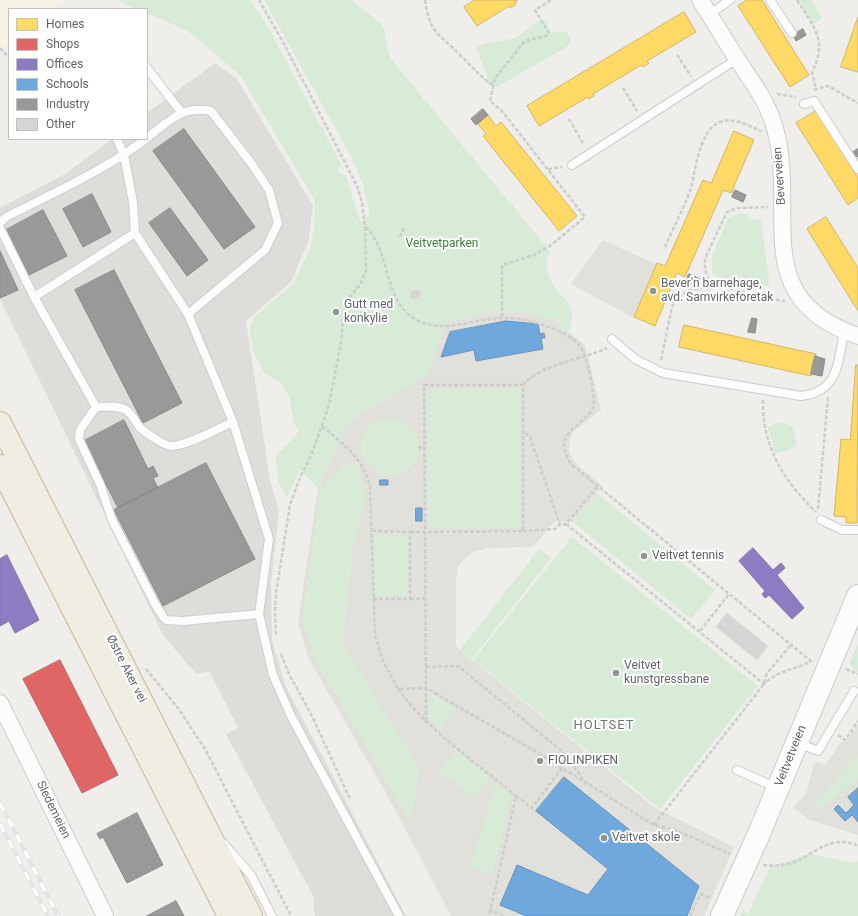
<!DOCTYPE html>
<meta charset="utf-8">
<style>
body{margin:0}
#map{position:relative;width:858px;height:916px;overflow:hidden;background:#efeeea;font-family:Roboto,sans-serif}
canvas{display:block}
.legend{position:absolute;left:8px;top:8px;width:140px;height:132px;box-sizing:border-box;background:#fff;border:1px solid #bfc1c3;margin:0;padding:5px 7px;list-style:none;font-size:12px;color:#5f6368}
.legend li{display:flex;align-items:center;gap:8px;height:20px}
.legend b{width:20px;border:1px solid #bfc1c3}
</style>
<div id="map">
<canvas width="858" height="916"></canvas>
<ul class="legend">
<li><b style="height:11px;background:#ffd966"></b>Homes</li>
<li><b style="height:11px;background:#e06666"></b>Shops</li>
<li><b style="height:11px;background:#8e7cc3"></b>Offices</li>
<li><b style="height:11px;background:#6fa8dc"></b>Schools</li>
<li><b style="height:11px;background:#999"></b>Industry</li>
<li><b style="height:11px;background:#d6d5d3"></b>Other</li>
</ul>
</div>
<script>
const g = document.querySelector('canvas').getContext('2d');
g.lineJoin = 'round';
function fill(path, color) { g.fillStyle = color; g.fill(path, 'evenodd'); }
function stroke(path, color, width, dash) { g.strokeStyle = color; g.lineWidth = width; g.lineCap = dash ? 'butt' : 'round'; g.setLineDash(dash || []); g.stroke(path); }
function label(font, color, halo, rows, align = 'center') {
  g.font = font + ' Roboto,sans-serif'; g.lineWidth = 4; g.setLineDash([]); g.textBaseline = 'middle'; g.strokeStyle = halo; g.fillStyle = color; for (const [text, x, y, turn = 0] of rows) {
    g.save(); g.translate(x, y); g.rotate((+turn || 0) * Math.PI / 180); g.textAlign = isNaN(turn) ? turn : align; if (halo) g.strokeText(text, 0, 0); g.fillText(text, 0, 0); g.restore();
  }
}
const commercial = new Path2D(`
 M 0,0 L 62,0 L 51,9 L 9,9 L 9,44 L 0,51 Z`);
const industrial = new Path2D(`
 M 215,63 L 237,79 L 313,206 L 308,242 L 291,282 L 246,321 L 270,480 L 279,512 L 271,583 L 272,640 L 285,685 L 406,916 L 315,916 L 313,896 L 226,734 L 238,728 L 209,671 L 196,674 L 163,635 L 0,299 L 0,208 L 65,174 L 112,139 L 147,139 L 147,113 Z`);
const education = new Path2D(`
 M 603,240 L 656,264 L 634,318 L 571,284 Z
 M 490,312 L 529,313 L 558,321 L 560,330 L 569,332 L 585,345 L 601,410 L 573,432 L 570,439 L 569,452 L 577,465 L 603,486 L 573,522 L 555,521 L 533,547 L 486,548 L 473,552 L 463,560 L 458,567 L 456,578 L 456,647 L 654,807 L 734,847 L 704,916 L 451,916 L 391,802 L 309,659 L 298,623 L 318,488 L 346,425 L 363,412 L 429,373 L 445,323 Z
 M 858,724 L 858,835 L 810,820 L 793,807 L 805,795 L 815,762 L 825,765 L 842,741 L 845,743 Z`);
const green = new Path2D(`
 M 117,0 L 250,0 L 268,27 L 341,164 L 337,171 L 346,176 L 360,221 L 370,215 L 363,184 L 352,158 L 264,0 L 351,0 L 380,23 L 384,29 L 389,55 L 400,70 L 550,251 C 543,264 549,280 558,292 C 563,298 569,301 571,309 C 573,317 571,324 569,332 L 560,330 L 558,321 L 529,313 L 490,312 L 445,323 L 429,373 L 361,413 L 346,425 L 318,488 L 300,470 L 287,497 L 279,484 L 275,456 L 295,437 L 299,430 L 294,424 L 289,396 L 280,382 L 265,374 L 253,351 L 250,329 L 254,317 L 293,284 L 311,247 L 314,230 L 315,201 L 241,76 L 188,31 L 147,13 L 147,9 L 137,9 Z
 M 799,0 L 811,0 L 822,18 L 814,25 Z
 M 537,21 L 545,21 L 551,33 L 559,31 L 567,32 L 570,37 L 570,44 L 565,48 L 497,87 L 486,84 L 488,78 L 476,46 L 516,38 Z
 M 741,213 L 748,214 L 749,220 L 761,219 L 770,287 L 752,283 L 749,289 L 718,278 L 712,273 L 712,256 L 728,218 Z
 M 520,388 L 520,528 L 428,528 L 427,389 Z
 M361 447a29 29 0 1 1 58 0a29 29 0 1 1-58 0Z
 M 782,422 L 792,426 L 797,444 L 789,450 L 775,453 L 768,429 L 769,426 Z
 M 343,463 L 358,464 L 366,496 L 353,545 L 343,644 L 419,769 L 411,824 L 314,658 L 302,621 L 320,493 Z
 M 597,493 L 715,590 L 691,619 L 573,522 Z
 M 375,535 L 408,536 L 407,596 L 374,595 Z
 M 572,537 L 758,686 L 660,809 L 473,660 Z
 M 539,549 L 551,558 L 472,659 L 460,650 Z
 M 858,643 L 858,673 L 849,664 Z
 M 429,692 L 455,707 L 441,728 L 429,719 Z
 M 456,750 L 491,778 L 474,798 L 439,771 Z
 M 858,754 L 858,778 L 821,810 L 814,804 Z
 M 496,783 L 512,795 L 492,876 L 470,867 Z
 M 810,854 L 853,863 L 858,861 L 858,916 L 740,916 L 743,909 L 748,914 L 770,867 Z`);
const homes = new Path2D(`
 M 475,0 L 518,0 L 515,2 L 516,4 L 510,8 L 509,6 L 477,26 L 464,7 Z
 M 747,0 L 762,0 L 809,75 L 790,87 L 738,6 Z
 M 684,12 L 696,32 L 647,61 L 649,63 L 643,67 L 641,65 L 593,94 L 594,96 L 589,99 L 588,97 L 539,126 L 527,106 Z
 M 858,17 L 858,72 L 841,67 Z
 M 816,111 L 858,178 L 858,198 L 848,205 L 796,123 Z
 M 488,115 L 496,126 L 501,122 L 577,216 L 559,231 L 483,136 L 486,134 L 478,124 Z
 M 734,131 L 754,140 L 731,193 L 723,190 L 685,277 L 677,273 L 655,326 L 634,317 L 657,263 L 665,266 L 703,180 L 711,183 Z
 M 826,217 L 858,268 L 858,311 L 807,229 Z
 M 684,325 L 816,354 L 811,376 L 679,347 Z
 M 856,365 L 858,365 L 857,523 L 846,523 L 846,517 L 834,516 L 841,439 L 850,440 Z`);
const shops = new Path2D(`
 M 60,660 L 118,775 L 82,793 L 23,679 Z`);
const offices = new Path2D(`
 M 753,548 L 773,570 L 781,563 L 785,568 L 777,575 L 804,608 L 792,619 L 769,595 L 765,598 L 762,594 L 765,591 L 739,561 Z
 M 7,555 L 39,620 L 15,633 L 9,621 L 0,626 L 0,559 Z`);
const schools = new Path2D(`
 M 506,321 L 538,324 L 540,334 L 544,333 L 545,338 L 541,338 L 543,349 L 476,361 L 474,350 L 441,357 L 450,332 Z
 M 380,480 L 388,480 L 388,485 L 380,485 Z
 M 416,508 L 422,508 L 422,521 L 416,521 Z
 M 564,777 L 699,886 L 687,916 L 526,916 L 500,905 L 517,865 L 588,895 L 608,869 L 536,811 Z
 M 858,788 L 858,822 L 852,815 L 845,821 L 834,809 L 838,805 L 846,813 L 854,805 L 848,797 Z`);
const industry = new Path2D(`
 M 803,29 L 806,35 L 796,41 L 793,35 Z
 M 483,109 L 488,115 L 476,125 L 471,119 Z
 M 184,129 L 255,227 L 224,249 L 153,151 Z
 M 858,149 L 858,156 L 855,158 L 851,153 Z
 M 735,190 L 746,195 L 743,202 L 732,197 Z
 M 92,194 L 111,232 L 83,247 L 63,209 Z
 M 170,208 L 208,260 L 187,276 L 149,223 Z
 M 43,210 L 67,256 L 29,275 L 6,230 Z
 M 0,251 L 18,290 L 0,298 Z
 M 114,270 L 182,403 L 143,423 L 75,290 Z
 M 689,274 L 700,279 L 697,286 L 686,281 Z
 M 752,318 L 757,319 L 755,333 L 748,332 Z
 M 815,356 L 825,359 L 822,376 L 811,374 Z
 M 124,420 L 148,469 L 153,466 L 158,476 L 153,478 L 158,488 L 118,508 L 84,441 Z
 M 206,463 L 255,559 L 163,606 L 114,510 Z
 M 137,813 L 163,865 L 127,883 L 103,837 L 100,839 L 97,834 Z
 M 176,901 L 184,916 L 147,916 Z`);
const building = new Path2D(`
 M 415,290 L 421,291 L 420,297 L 416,300 L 410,298 L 411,293 Z
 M 727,613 L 768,646 L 757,660 L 716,627 Z`);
const path = new Path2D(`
 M 259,0 L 283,42 L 357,186 L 362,202 L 365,227 L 366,270 L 361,283 L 348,300 L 344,310 L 341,343 L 329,405 L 313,451 L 299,480 L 290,505 L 276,593 L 275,611 L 276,636
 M 425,0 C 430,36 440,33 461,56 C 474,68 478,75 493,85
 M 797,0 C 814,27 828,41 812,72 L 816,89
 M 0,48 L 9,58
 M 677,55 L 691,76
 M 623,88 L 637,111
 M 814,90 L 828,86 L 858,103
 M 777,94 L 796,97
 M 569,119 L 584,145
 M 548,169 L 562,167
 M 366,227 C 390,250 384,302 415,319 C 444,335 472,319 501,318 C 521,316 566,329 579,345 C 588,356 593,388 594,403 C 590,427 548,429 571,464 L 812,662
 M 400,237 L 404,227
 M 665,247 C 673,228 684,208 691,188 C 697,166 700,114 735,121 C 744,122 753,128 761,131
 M 712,285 C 706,277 704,269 705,258 L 727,212 L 738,208 L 768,207
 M 502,317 L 502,265 L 534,255 L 550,246 L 585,217 L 502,111 L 490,101 L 495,78 L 525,41 L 546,36 L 549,33 L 535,10 L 551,0
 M 661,360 L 672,307 L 676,299 L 688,291 L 719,285 L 764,298 L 785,301
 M 523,385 C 545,362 579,361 607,348
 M 763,400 C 762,447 784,481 816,512
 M 322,426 C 345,446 361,455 370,486 L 375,635 L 383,661 L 398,689 L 426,688 L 540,754 L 654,825 L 675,830 L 730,854
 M 418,447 L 424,448
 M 818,509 L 828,397
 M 566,524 L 764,684 C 780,669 793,671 811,661
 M 372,531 L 410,532 L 410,599 L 372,599
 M 523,531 L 555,529 L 560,525
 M 410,532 L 425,532 L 424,385 L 523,385 L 523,431
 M 410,599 L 426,598
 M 700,631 L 729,594
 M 281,654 L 289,674 L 312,716 L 350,799
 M 426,667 L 458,666 L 563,752 L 583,779
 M 146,669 L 178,708 L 205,749 L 291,916
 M 846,669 L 858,674
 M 398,689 C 428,731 477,763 516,796 L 489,916
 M 426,721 L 425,532 L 523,531 L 523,431 L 530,437 L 560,525 L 566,524 L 597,487
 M 838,735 L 845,740 L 858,721
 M 516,796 L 532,808 L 562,768
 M 654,825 L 764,684 L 767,673 L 791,645
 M 763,865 C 775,866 786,866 797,861 C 817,851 834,834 858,846
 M 489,909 L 504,916
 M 690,916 L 700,894 L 711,898`);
const lane = new Path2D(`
 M 770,0 L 792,33
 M 709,15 L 730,0
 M 147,68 L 181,112
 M 804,104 L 814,101 L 858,169
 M 147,138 C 168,122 182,105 211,111 L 251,163 L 269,190 L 278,223 L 265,250 L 188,314
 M 117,139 L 124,155 L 133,202 L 135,233 L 188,314 L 233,422 L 269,539 L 259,614 L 273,675 L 291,716 L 399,916
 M 572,165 L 737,59
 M 0,223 L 6,217 C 54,193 103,171 146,139
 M 0,228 L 34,297 L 96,407 C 105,407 118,405 126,410 C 132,414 134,419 138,425 C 142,431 164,446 172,446 C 189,445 216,429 233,422
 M 34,297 L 135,233
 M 612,339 L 635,359 L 663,373 L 801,396 C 839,392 838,362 844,331
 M 96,407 L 80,430 L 79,439 L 100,484 L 112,520 L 155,604 L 164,618 L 166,620 L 183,621 L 259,614
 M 821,520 L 842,530 L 858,530
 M 798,743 L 818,751 L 854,691
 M 737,770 L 777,788
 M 223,843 L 251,875 L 272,916`);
const street = new Path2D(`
 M 700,0 C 713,20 725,40 737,59 C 751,80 767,101 774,125 C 800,210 745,298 858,336
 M 0,703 L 105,916`);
const secondary = new Path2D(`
 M 722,916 L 758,836 L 858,596`);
const highway = new Path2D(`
 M 0,423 L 251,916
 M 0,466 L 229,916`);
const rail = new Path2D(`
 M 0,803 L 58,916
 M 0,824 L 48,916`);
const markers = [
 [653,291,4,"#919496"],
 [336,312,4,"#919496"],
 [644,556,4,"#919496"],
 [616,673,4,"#919496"],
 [540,761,4,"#919496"],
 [604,838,4,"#919496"]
];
const streetNames = [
 ["Beverveien",780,176,-94],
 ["Østre Aker vei",126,669,63],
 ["Veitvetveien",791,756,-68],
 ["Sledemeien",53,810,64]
];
const parkNames = [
 ["Veitvetparken",442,244]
];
const poiNames = [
 ["Bever'n barnehage,",661,284],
 ["avd. Samvirkeforetak",661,298],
 ["Gutt med",344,305],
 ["konkylie",344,319],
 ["Veitvet tennis",652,556],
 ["Veitvet",624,666],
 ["kunstgressbane",624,680],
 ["FIOLINPIKEN",548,761],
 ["Veitvet skole",612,838]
];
const neighbourhoodNames = [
 ["HOLTSET",604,726]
];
fill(commercial, '#f7f3e4');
fill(industrial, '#dfddda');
fill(education, '#e2e0da');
fill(green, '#d8ebd6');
fill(homes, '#ffd966');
stroke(homes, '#cfb667', 1);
fill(shops, '#e06666');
stroke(shops, '#b96567', 1);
fill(offices, '#8e7cc3');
stroke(offices, '#8074a8', 1);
fill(schools, '#6fa8dc');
stroke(schools, '#6a93b9', 1);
fill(industry, '#999');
stroke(industry, '#88898a', 1);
fill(building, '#d6d5d3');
stroke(building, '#deddd9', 1);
stroke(lane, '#cbcccc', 10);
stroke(street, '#cbcccc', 18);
stroke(secondary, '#cacacb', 24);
stroke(highway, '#c8b996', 24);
stroke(path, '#cacfcc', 2.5, [4, 2]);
stroke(lane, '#fdfcfc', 8);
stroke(street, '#fdfcfc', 16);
stroke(secondary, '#fdfcfc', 22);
stroke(highway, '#f0ede3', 22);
stroke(rail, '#e4e4e4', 4.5);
stroke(rail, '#fff', 3, [9]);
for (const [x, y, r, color] of markers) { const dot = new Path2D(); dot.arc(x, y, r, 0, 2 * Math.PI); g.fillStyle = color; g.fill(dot); stroke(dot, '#fff', 1.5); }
label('12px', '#5f6368', '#fff', streetNames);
label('12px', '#348238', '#fff', parkNames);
label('12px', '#5f6368', '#fff', poiNames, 'left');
g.letterSpacing = '1px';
label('13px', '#70757a', '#fff', neighbourhoodNames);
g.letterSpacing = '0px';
</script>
